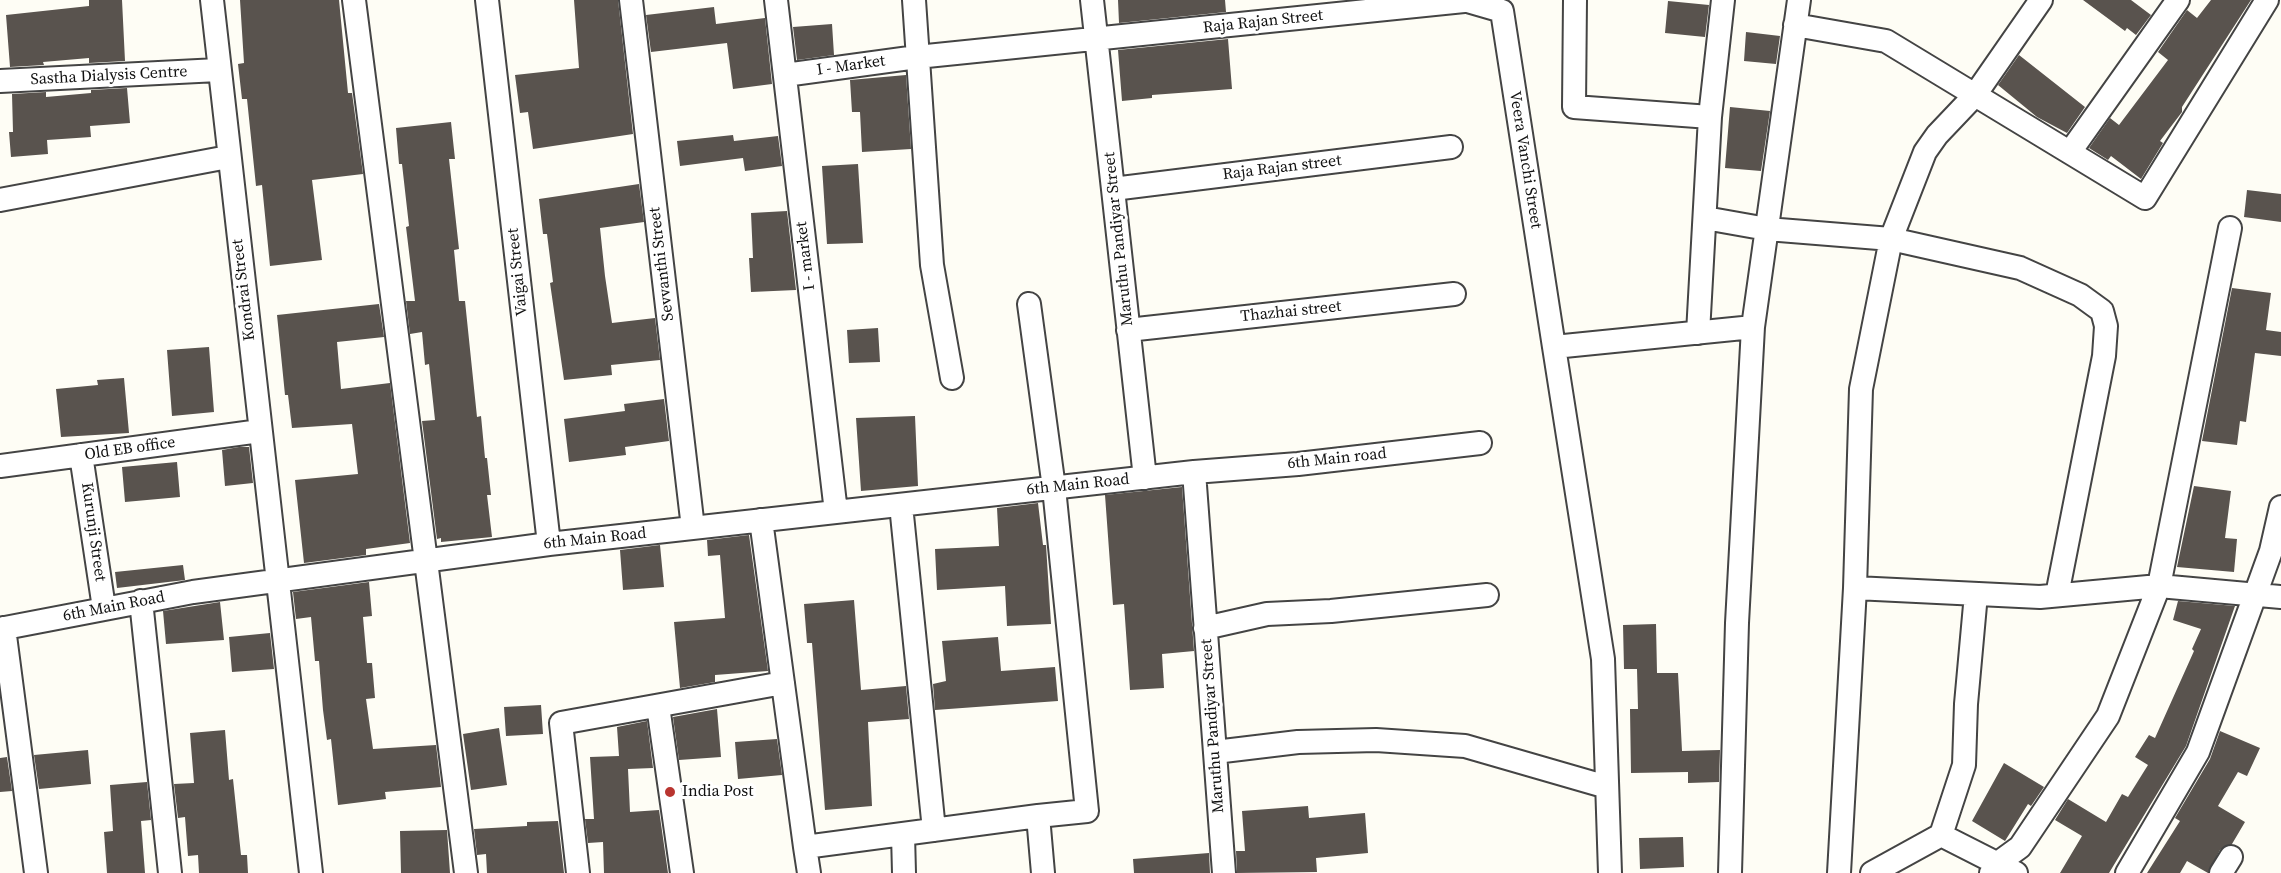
<!DOCTYPE html>
<style>
body{margin:0}
canvas{display:block;background:#fefdf5}
</style>
<canvas width="2281" height="873"></canvas>
<script>
const g = document.querySelector('canvas').getContext('2d');
g.lineJoin = 'round';
function fill(path, color) { g.fillStyle = color; g.fill(path, 'evenodd'); }
function stroke(path, color, width, dash) { g.strokeStyle = color; g.lineWidth = width; g.lineCap = dash ? 'butt' : 'round'; g.setLineDash(dash || []); g.stroke(path); }
function label(font, color, halo, rows, align = 'center') {
  g.font = font + ' "Source Serif 4",serif'; g.lineWidth = 6; g.setLineDash([]); g.textBaseline = 'middle'; g.strokeStyle = halo; g.fillStyle = color; for (const [text, x, y, turn = 0] of rows) {
    g.save(); g.translate(x, y); g.rotate((+turn || 0) * Math.PI / 180); g.textAlign = isNaN(turn) ? turn : align; if (halo) g.strokeText(text, 0, 0); g.fillText(text, 0, 0); g.restore();
  }
}
const building = new Path2D(`
 M 89,0 L 122,0 L 125,61 L 89,63 L 89,58 L 43,62 L 44,65 L 10,67 L 6,15 L 89,6 Z
 M 240,0 L 339,0 L 348,93 L 352,93 L 363,174 L 312,180 L 322,260 L 270,266 L 262,185 L 256,186 L 247,99 L 242,99 L 238,64 L 244,63 Z
 M 574,0 L 618,0 L 633,134 L 533,149 L 528,112 L 520,113 L 515,75 L 579,68 Z
 M 1118,0 L 1225,0 L 1226,12 L 1119,23 Z
 M 2083,0 L 2131,0 L 2151,15 L 2136,35 L 2127,28 L 2125,31 Z
 M 2211,0 L 2251,0 L 2182,107 L 2182,112 L 2160,141 L 2163,143 L 2141,179 L 2111,156 L 2108,160 L 2089,148 L 2110,118 L 2119,125 L 2168,60 L 2158,52 L 2187,10 L 2197,18 Z
 M 1668,1 L 1709,5 L 1705,37 L 1665,33 Z
 M 714,7 L 716,24 L 765,18 L 772,84 L 733,89 L 727,43 L 651,52 L 646,15 Z
 M 832,24 L 834,55 L 797,60 L 793,27 Z
 M 1746,32 L 1780,36 L 1776,64 L 1744,61 Z
 M 1228,39 L 1232,89 L 1152,95 L 1152,98 L 1122,101 L 1118,50 Z
 M 2019,55 L 2085,107 L 2067,133 L 2037,117 L 1998,85 Z
 M 906,75 L 911,149 L 862,152 L 860,112 L 852,112 L 850,80 Z
 M 127,88 L 130,123 L 90,126 L 91,137 L 47,140 L 48,154 L 11,157 L 9,132 L 13,132 L 12,94 L 46,92 L 46,97 L 91,93 L 91,90 Z
 M 1730,107 L 1770,111 L 1761,171 L 1725,168 Z
 M 451,122 L 455,159 L 449,159 L 459,249 L 454,250 L 459,301 L 465,301 L 477,417 L 481,416 L 485,458 L 487,458 L 491,495 L 487,495 L 492,537 L 441,542 L 441,538 L 437,539 L 422,421 L 435,420 L 429,364 L 425,365 L 422,332 L 410,334 L 406,301 L 415,301 L 406,227 L 409,226 L 402,164 L 399,164 L 396,128 Z
 M 733,135 L 734,141 L 778,136 L 782,166 L 745,171 L 743,158 L 680,166 L 677,141 Z
 M 858,164 L 863,243 L 827,244 L 822,166 Z
 M 639,184 L 644,222 L 600,228 L 605,276 L 612,323 L 655,318 L 660,360 L 611,365 L 612,375 L 564,380 L 550,283 L 553,282 L 547,234 L 543,234 L 539,199 Z
 M 2247,190 L 2281,194 L 2281,222 L 2244,217 Z
 M 787,211 L 796,290 L 751,292 L 749,258 L 753,258 L 751,213 Z
 M 2232,288 L 2271,293 L 2266,330 L 2281,332 L 2281,356 L 2255,353 L 2246,422 L 2240,421 L 2237,445 L 2202,441 Z
 M 379,304 L 384,337 L 337,342 L 341,389 L 390,383 L 410,543 L 366,549 L 366,555 L 304,563 L 295,480 L 358,474 L 352,424 L 292,428 L 288,395 L 285,395 L 277,315 Z
 M 878,328 L 880,362 L 849,363 L 847,330 Z
 M 209,347 L 214,412 L 172,416 L 167,350 Z
 M 124,378 L 129,433 L 61,437 L 56,389 L 98,385 L 97,380 Z
 M 664,399 L 669,441 L 625,447 L 626,455 L 569,462 L 564,419 L 625,411 L 624,404 Z
 M 915,416 L 918,486 L 861,491 L 856,418 Z
 M 239,447 L 249,447 L 253,483 L 225,486 L 222,450 Z
 M 177,462 L 180,497 L 125,502 L 122,467 Z
 M 2194,486 L 2231,491 L 2225,538 L 2237,539 L 2234,572 L 2177,567 Z
 M 1182,487 L 1194,651 L 1162,654 L 1164,688 L 1130,690 L 1124,604 L 1113,605 L 1105,495 Z
 M 1038,503 L 1043,545 L 1046,545 L 1051,624 L 1007,626 L 1005,586 L 937,590 L 935,549 L 999,546 L 997,508 Z
 M 749,535 L 768,671 L 715,675 L 715,682 L 680,688 L 674,622 L 725,618 L 720,555 L 708,556 L 707,540 Z
 M 660,545 L 664,587 L 623,590 L 620,550 Z
 M 183,565 L 185,580 L 117,588 L 115,572 Z
 M 369,582 L 372,616 L 363,617 L 367,663 L 372,663 L 375,698 L 366,699 L 373,749 L 436,745 L 441,787 L 385,792 L 386,799 L 338,805 L 331,739 L 327,740 L 323,710 L 319,661 L 315,661 L 311,617 L 296,619 L 293,592 Z
 M 854,600 L 861,690 L 906,686 L 909,719 L 868,722 L 872,806 L 825,810 L 812,643 L 807,643 L 804,604 Z
 M 2178,601 L 2235,606 L 2186,746 L 2109,873 L 2060,873 L 2082,836 L 2055,820 L 2068,799 L 2106,822 L 2122,794 L 2128,797 L 2148,765 L 2135,757 L 2149,735 L 2155,738 L 2194,651 L 2192,649 L 2201,629 L 2173,620 Z
 M 220,602 L 224,640 L 166,644 L 163,611 Z
 M 1656,624 L 1657,673 L 1678,673 L 1682,751 L 1720,750 L 1719,782 L 1688,783 L 1688,772 L 1631,773 L 1630,709 L 1638,709 L 1637,669 L 1624,669 L 1623,625 Z
 M 270,633 L 274,669 L 232,672 L 229,637 Z
 M 998,637 L 1001,671 L 1055,667 L 1058,701 L 935,710 L 933,684 L 946,681 L 942,641 Z
 M 541,705 L 543,734 L 506,736 L 504,707 Z
 M 717,709 L 721,757 L 679,760 L 673,717 Z
 M 647,721 L 653,768 L 628,769 L 630,812 L 659,810 L 668,873 L 604,873 L 603,842 L 588,843 L 585,819 L 594,819 L 590,757 L 619,756 L 617,727 Z
 M 499,728 L 507,785 L 471,790 L 463,734 Z
 M 225,730 L 229,780 L 233,779 L 241,855 L 247,855 L 248,873 L 199,873 L 198,855 L 188,856 L 185,817 L 178,818 L 174,784 L 194,783 L 190,733 Z
 M 2220,731 L 2260,748 L 2247,776 L 2238,772 L 2218,806 L 2245,822 L 2232,844 L 2220,850 L 2208,873 L 2187,861 L 2180,873 L 2147,873 L 2180,821 L 2175,818 L 2210,759 Z
 M 777,739 L 782,775 L 738,779 L 735,742 Z
 M 88,750 L 91,784 L 39,789 L 34,755 Z
 M 7,757 L 12,791 L 0,792 L 0,758 Z
 M 2004,763 L 2044,787 L 2031,806 L 2028,804 L 2005,841 L 1972,821 Z
 M 147,782 L 151,820 L 141,821 L 145,873 L 107,873 L 104,832 L 113,831 L 110,785 Z
 M 1308,806 L 1309,818 L 1365,813 L 1368,853 L 1316,858 L 1317,872 L 1237,873 L 1236,851 L 1245,851 L 1242,811 Z
 M 558,821 L 564,873 L 487,873 L 486,854 L 477,855 L 474,829 L 527,826 L 527,822 Z
 M 447,830 L 450,873 L 401,873 L 400,831 Z
 M 1683,837 L 1684,867 L 1640,869 L 1639,838 Z
 M 1209,853 L 1210,873 L 1134,873 L 1133,859 Z`);
const minor = new Path2D(`
 M 212,0 L 311,873
 M 354,0 L 466,873
 M 487,0 L 549,544
 M 631,0 L 693,528
 M 776,0 L 836,512
 M 914,0 L 932,265 L 952,378
 M 1092,0 L 1145,478
 M 1464,0 L 1502,11 L 1554,347
 M 1575,0 L 1574,107 L 1710,117 L 1698,333
 M 1795,25 L 1886,41 L 2145,198 L 2267,0
 M 785,75 L 917,57 L 1464,1
 M 0,81 L 218,70
 M 1710,117 L 1723,0
 M 2070,152 L 2178,0
 M 1113,189 L 1451,147
 M 0,200 L 228,157
 M 1705,218 L 1767,229 L 1891,239 L 2020,268 L 2080,295 L 2102,311 L 2106,326 L 2104,356 L 2057,595
 M 1029,304 L 1054,488 L 1087,811 L 1038,816
 M 1128,330 L 1454,294
 M 81,455 L 104,608
 M 0,466 L 260,431
 M 1194,472 L 1224,873
 M 901,505 L 934,830
 M 761,520 L 805,847 L 1038,816 L 1043,873
 M 1855,588 L 1861,389 L 1891,239 L 1925,152 L 1937,135 L 1975,95 L 2041,0
 M 1976,594 L 1966,704 L 1964,765 L 1941,835 L 2016,873
 M 141,601 L 170,873
 M 4,628 L 36,873
 M 1205,628 L 1267,614 L 1331,611 L 1487,595
 M 0,629 L 193,592 L 549,544 L 1194,472 L 1298,464 L 1480,443
 M 658,706 L 682,873
 M 1215,752 L 1298,742 L 1376,740 L 1465,746 L 1607,787
 M 903,834 L 904,873
 M 805,847 L 809,873
 M 578,873 L 561,723 L 783,683
 M 1610,873 L 1603,659 L 1554,347 L 1753,327 L 1799,0
 M 1730,873 L 1737,623 L 1753,327
 M 1839,873 L 1855,588 L 2040,597 L 2159,586 L 2281,597
 M 1872,873 L 1941,835
 M 1991,873 L 1998,863 L 2020,847 L 2108,716 L 2159,586 L 2230,228
 M 2127,873 L 2198,752 L 2271,551 L 2281,507
 M 2221,873 L 2231,857`);
const markers = [
 [670,792,6,"#b93530"]
];
const streetNames = [
 ["Raja Rajan Street",1263,22,-6],
 ["I - Market",851,66,-8],
 ["Sastha Dialysis Centre",109,76,-3],
 ["Veera Vanchi Street",1525,160,81],
 ["Raja Rajan street",1282,168,-7],
 ["Maruthu Pandiyar Street",1119,239,-96],
 ["I - market",806,256,-97],
 ["Sevvanthi Street",662,264,-97],
 ["Vaigai Street",518,272,-96],
 ["Kondrai Street",244,290,-97],
 ["Thazhai street",1291,312,-6],
 ["Old EB office",130,449,-8],
 ["6th Main road",1337,459,-6],
 ["6th Main Road",1078,485,-6],
 ["Kurunji Street",93,532,82],
 ["6th Main Road",595,539,-6],
 ["6th Main Road",114,607,-11],
 ["Maruthu Pandiyar Street",1213,726,-94]
];
const poiNames = [
 ["India Post",682,792]
];
fill(building, '#59534e');
stroke(minor, '#444', 26);
stroke(minor, '#fff', 22);
for (const [x, y, r, color] of markers) { const dot = new Path2D(); dot.arc(x, y, r, 0, 2 * Math.PI); g.fillStyle = color; g.fill(dot); stroke(dot, '#fff', 2); }
label('16px', '#111', '#fff', streetNames);
label('16px', '#111', '#fff', poiNames, 'left');
</script>
